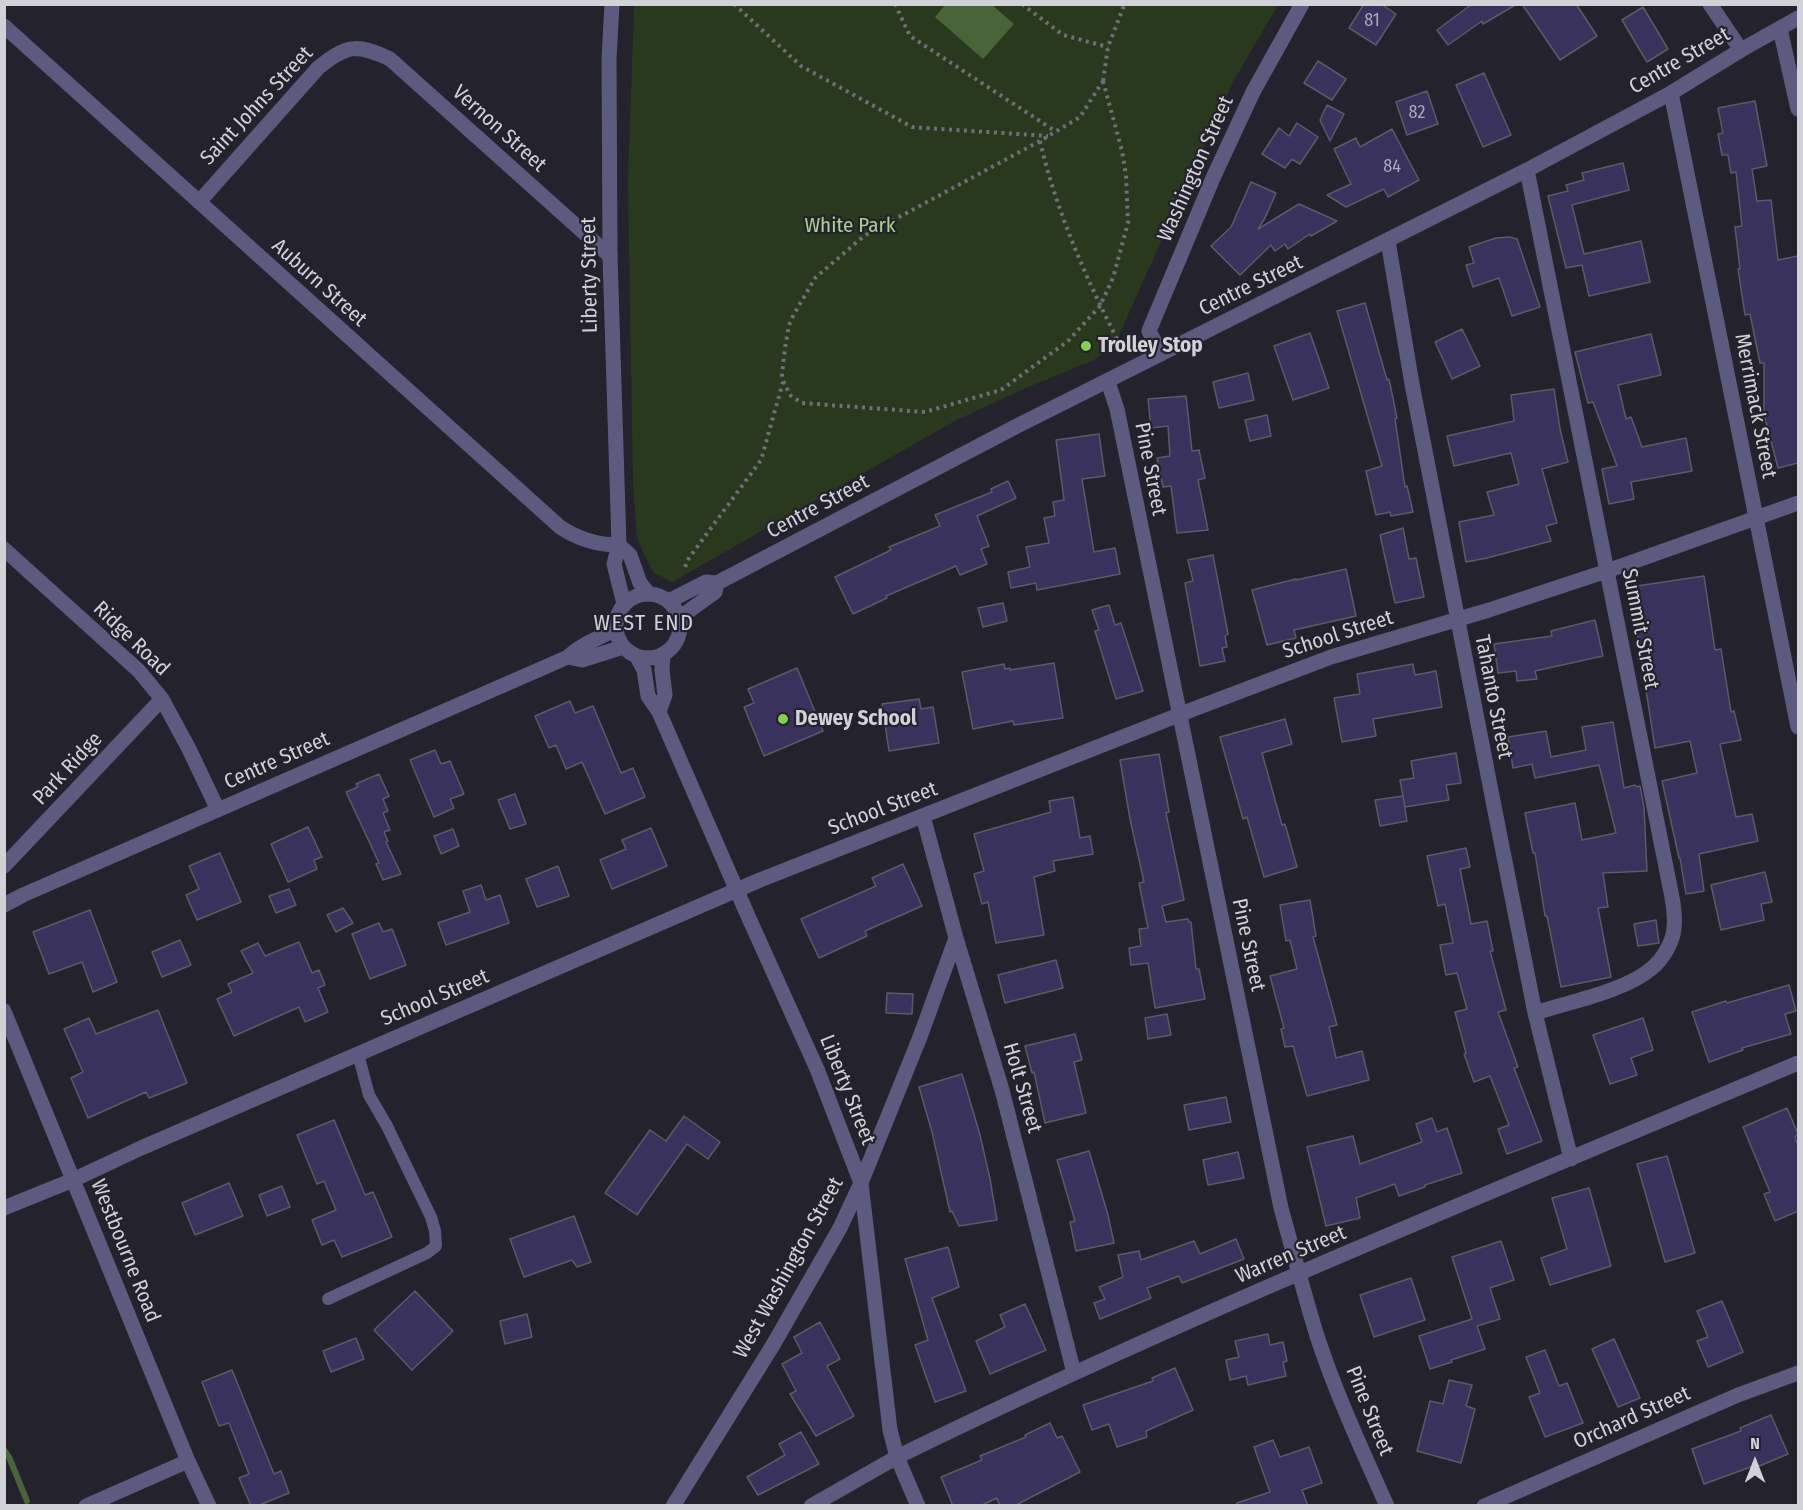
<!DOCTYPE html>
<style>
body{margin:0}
#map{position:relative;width:1803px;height:1510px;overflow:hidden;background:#23222d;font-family:"Fira Sans Condensed",sans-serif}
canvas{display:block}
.frame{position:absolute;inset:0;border:6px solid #d1d1d8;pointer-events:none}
.north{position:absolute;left:1725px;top:1432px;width:60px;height:60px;-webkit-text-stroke:4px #23222d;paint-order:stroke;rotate:0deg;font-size:16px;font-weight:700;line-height:24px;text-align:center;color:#d1d1d8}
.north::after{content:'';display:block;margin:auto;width:21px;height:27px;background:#d1d1d8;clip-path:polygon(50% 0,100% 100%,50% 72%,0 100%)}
</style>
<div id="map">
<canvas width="1803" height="1510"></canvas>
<div class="frame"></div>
<div class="north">N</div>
</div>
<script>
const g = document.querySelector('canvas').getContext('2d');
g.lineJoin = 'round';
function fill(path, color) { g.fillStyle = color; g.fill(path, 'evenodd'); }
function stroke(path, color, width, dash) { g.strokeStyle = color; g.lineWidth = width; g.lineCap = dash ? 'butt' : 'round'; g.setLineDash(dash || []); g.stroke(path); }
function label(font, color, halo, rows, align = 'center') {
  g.font = font + ' "Fira Sans Condensed",sans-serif'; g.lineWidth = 4.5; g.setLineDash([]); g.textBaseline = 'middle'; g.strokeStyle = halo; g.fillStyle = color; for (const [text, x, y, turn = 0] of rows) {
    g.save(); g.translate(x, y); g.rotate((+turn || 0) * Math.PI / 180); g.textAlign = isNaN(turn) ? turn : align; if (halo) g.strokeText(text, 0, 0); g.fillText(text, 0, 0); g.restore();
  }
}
const green = new Path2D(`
 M 634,5 L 1278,5 L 1233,82 L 1114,346 L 1094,360 L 1019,391 L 955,421 L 672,582 L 653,572 L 643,552 L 637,537 L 633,487 L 628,182 Z`);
const water = new Path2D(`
 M 946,4 L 992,5 L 1014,24 L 983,59 L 935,17 Z`);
const stream = new Path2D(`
 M 4,1450 L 9,1457 L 27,1501`);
const building = new Path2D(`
 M 1364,4 L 1381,4 L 1396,14 L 1376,45 L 1349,28 Z
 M 1472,4 L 1517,4 L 1483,24 L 1482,21 L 1448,45 L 1437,30 Z
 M 1522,4 L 1576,4 L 1597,36 L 1560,60 Z
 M 1643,7 L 1668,49 L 1647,62 L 1622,20 Z
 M 1318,61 L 1346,79 L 1332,100 L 1304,83 Z
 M 1484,73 L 1511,135 L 1483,147 L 1456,85 Z
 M 1427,91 L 1438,124 L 1407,135 L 1396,102 Z
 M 1755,101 L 1767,166 L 1752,169 L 1757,201 L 1771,200 L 1778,260 L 1798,256 L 1798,463 L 1778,468 L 1764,414 L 1764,363 L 1760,363 L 1750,314 L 1745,315 L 1738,269 L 1740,269 L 1735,227 L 1742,226 L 1736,172 L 1731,173 L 1728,155 L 1722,155 L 1718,134 L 1723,133 L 1718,108 Z
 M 1327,105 L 1344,114 L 1330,141 L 1320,120 Z
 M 1297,123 L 1318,137 L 1300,164 L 1292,159 L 1285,168 L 1262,154 L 1279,128 L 1289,136 Z
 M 1392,129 L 1419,180 L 1388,197 L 1384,189 L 1346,207 L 1327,195 L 1351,184 L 1334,149 L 1356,138 L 1360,147 Z
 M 1623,163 L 1629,190 L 1572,205 L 1584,254 L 1641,241 L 1650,282 L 1589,296 L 1582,265 L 1566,268 L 1548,196 L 1568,191 L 1566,185 L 1584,180 L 1582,173 Z
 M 1251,182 L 1276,193 L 1265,218 L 1258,229 L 1299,204 L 1337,221 L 1311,236 L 1310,234 L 1288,249 L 1285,244 L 1275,251 L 1271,245 L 1240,275 L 1211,246 L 1231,227 Z
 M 1510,237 L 1517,239 L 1540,307 L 1512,316 L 1499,278 L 1473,287 L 1466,265 L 1474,263 L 1469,247 L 1496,238 Z
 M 1365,303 L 1387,380 L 1389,379 L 1397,418 L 1395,419 L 1405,487 L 1407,486 L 1413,512 L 1391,516 L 1390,512 L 1376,515 L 1366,471 L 1382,466 L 1337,311 Z
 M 1462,329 L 1480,366 L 1452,379 L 1435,342 Z
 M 1310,333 L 1329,388 L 1293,400 L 1274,346 Z
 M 1651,334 L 1661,375 L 1618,385 L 1626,419 L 1631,417 L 1642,447 L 1686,438 L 1692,471 L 1631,482 L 1634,499 L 1609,504 L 1602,469 L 1617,466 L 1593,402 L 1588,403 L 1575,352 Z
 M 1248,373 L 1254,400 L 1219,408 L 1213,382 Z
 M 1554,389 L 1560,429 L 1568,462 L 1542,469 L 1557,523 L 1546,526 L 1551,541 L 1487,558 L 1466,562 L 1459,522 L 1494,515 L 1487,492 L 1519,484 L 1511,453 L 1454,466 L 1447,436 L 1514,421 L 1511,395 Z
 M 1186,396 L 1192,451 L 1199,450 L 1205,478 L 1198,480 L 1208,530 L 1177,533 L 1171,486 L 1163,487 L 1157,458 L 1170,456 L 1168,426 L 1151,428 L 1148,399 Z
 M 1267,415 L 1271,436 L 1250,441 L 1245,420 Z
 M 1099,434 L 1105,476 L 1082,479 L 1094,552 L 1115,548 L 1120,574 L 1037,590 L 1036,583 L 1011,588 L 1008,572 L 1030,567 L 1026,547 L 1049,543 L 1044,518 L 1055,516 L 1053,502 L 1064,500 L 1056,440 Z
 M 1008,481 L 1016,498 L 977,516 L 989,546 L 981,549 L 987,564 L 960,575 L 956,566 L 886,596 L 887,598 L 853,614 L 835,577 L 891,550 L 889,547 L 940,526 L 935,515 L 992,492 L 991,489 Z
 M 1403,528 L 1409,559 L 1416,558 L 1424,597 L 1395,603 L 1380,535 Z
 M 1213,555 L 1228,634 L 1225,636 L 1227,647 L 1222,648 L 1225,661 L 1200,666 L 1185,583 L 1193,581 L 1188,560 Z
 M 1346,569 L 1356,616 L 1294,630 L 1296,638 L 1267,645 L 1252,590 L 1296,579 L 1296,580 Z
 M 1704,576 L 1715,650 L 1721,649 L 1731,712 L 1734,711 L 1741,740 L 1720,744 L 1736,817 L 1752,814 L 1758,841 L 1699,854 L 1704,891 L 1686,894 L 1680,858 L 1679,858 L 1662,781 L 1697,773 L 1690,741 L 1655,748 L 1630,587 Z
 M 1003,603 L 1007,621 L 983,627 L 978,608 Z
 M 1109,605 L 1115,625 L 1121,623 L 1143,691 L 1116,699 L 1095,631 L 1099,630 L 1092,610 Z
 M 1595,620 L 1603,656 L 1535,671 L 1537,679 L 1517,681 L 1516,671 L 1498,673 L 1494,644 L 1552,636 L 1551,631 Z
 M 1054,663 L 1063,718 L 1014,725 L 1013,721 L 973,729 L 962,672 L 1004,664 L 1005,669 L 1010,668 L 1010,670 Z
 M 1413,664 L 1415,675 L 1436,671 L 1442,707 L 1373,719 L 1376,736 L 1342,742 L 1334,698 L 1360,694 L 1357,674 Z
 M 797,668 L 823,731 L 764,756 L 744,707 L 754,703 L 748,689 Z
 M 919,699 L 921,709 L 933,707 L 939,743 L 889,751 L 882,704 Z
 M 570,701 L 575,713 L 593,706 L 621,773 L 633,768 L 645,797 L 605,814 L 582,762 L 566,769 L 556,745 L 549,748 L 535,716 Z
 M 1285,719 L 1292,744 L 1262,753 L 1282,825 L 1285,824 L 1297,867 L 1264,877 L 1247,817 L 1243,819 L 1220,737 Z
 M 1613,722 L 1624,788 L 1635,785 L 1636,787 L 1640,786 L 1644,807 L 1647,871 L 1603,873 L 1608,907 L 1598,908 L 1611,977 L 1561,987 L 1547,916 L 1545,916 L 1535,853 L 1533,853 L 1525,813 L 1575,803 L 1582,840 L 1616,833 L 1599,765 L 1535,778 L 1532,764 L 1513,768 L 1508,737 L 1546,731 L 1551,757 L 1586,750 L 1582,727 Z
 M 435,750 L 441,764 L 450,761 L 464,794 L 450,799 L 454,808 L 434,817 L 410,760 Z
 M 1456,753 L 1461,783 L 1446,785 L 1449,800 L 1405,807 L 1400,780 L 1414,778 L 1411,761 Z
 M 1159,754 L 1169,812 L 1166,813 L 1184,900 L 1162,906 L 1166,922 L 1188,919 L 1189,922 L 1191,922 L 1196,969 L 1199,969 L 1205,999 L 1155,1008 L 1148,963 L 1131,965 L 1129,948 L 1141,946 L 1139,929 L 1148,928 L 1139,883 L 1144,882 L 1130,819 L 1120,760 Z
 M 379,774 L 389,796 L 383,799 L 388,811 L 383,813 L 390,830 L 384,832 L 388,841 L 386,842 L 401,874 L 383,880 L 376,864 L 379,863 L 346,792 L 358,787 L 356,784 Z
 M 515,794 L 526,824 L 510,829 L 498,800 Z
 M 1403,796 L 1407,821 L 1380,826 L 1375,800 Z
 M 1073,797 L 1080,838 L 1090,836 L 1093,854 L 1053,861 L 1055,871 L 1034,877 L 1044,935 L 996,943 L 988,902 L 982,904 L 974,874 L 984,871 L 974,834 L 1051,812 L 1049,801 Z
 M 308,827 L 322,857 L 314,860 L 317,869 L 288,882 L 271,844 Z
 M 651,828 L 667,866 L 612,889 L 600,860 L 626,849 L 622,840 Z
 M 453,829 L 459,846 L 441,854 L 434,836 Z
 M 1466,848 L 1470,867 L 1460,869 L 1471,924 L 1487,921 L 1493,951 L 1490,951 L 1506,1010 L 1498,1012 L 1518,1067 L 1514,1068 L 1542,1141 L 1507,1154 L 1498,1129 L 1509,1125 L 1490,1076 L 1474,1082 L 1464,1054 L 1466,1053 L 1455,1012 L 1467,1009 L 1457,973 L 1446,975 L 1440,945 L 1453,943 L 1445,904 L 1438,906 L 1427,856 Z
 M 220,853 L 241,902 L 197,920 L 186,895 L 199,889 L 189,866 Z
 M 903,864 L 922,906 L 865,931 L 867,936 L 819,958 L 801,919 L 876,886 L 872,878 Z
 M 558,866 L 569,896 L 537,907 L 526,879 Z
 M 1765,872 L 1772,902 L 1761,904 L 1764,920 L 1721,930 L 1711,885 Z
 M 481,885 L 486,900 L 500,895 L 509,923 L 446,945 L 438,923 L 470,912 L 463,891 Z
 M 289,889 L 296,905 L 276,913 L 269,896 Z
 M 1310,900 L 1316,936 L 1313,937 L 1337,1025 L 1329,1027 L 1336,1058 L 1362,1051 L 1369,1080 L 1307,1096 L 1293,1046 L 1285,1047 L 1281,1029 L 1284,1028 L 1270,976 L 1297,969 L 1290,940 L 1286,941 L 1280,905 Z
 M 343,908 L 353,923 L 336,932 L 327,915 Z
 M 90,910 L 117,982 L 93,992 L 82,962 L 49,974 L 33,932 Z
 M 1656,920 L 1659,943 L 1638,946 L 1634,924 Z
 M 379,923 L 383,932 L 392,929 L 406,965 L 370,979 L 352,934 Z
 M 180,940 L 191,965 L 162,977 L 152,952 Z
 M 299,942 L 312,973 L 319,970 L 325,985 L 318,988 L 328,1012 L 305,1022 L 299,1007 L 234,1036 L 217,999 L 232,992 L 228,984 L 253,973 L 241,951 L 258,943 L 265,956 Z
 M 1056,960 L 1063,988 L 1005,1003 L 998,975 Z
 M 1789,985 L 1796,1011 L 1785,1014 L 1791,1034 L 1742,1048 L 1743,1050 L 1709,1062 L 1692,1012 L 1726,1001 L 1727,1003 Z
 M 887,993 L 913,994 L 912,1014 L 886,1013 Z
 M 158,1010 L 187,1083 L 149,1098 L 146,1092 L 88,1118 L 71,1078 L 83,1072 L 64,1029 L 89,1018 L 96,1034 Z
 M 1167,1014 L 1171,1035 L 1148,1039 L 1145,1018 Z
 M 1643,1018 L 1653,1050 L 1631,1058 L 1637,1075 L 1610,1084 L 1593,1035 Z
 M 1075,1034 L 1082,1060 L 1074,1062 L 1086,1113 L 1045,1123 L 1034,1072 L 1032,1073 L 1025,1046 Z
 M 962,1074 L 980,1135 L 990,1179 L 997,1220 L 959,1226 L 952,1211 L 950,1212 L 932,1132 L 919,1087 Z
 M 1226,1097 L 1231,1122 L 1189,1130 L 1184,1105 Z
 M 1787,1108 L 1798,1134 L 1795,1137 L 1798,1146 L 1798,1211 L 1775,1221 L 1764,1194 L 1770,1192 L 1743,1127 Z
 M 684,1116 L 720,1142 L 708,1159 L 687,1144 L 637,1215 L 605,1193 L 650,1130 L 666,1141 Z
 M 1432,1118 L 1437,1132 L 1447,1128 L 1462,1173 L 1425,1185 L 1425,1187 L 1399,1196 L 1395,1184 L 1356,1198 L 1360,1218 L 1326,1226 L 1307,1147 L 1353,1136 L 1360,1164 L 1422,1142 L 1416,1124 Z
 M 334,1120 L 365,1195 L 373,1192 L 392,1237 L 342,1257 L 334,1240 L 322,1245 L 312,1220 L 336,1210 L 324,1181 L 317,1184 L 297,1135 Z
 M 1089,1151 L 1108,1215 L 1114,1243 L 1076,1251 L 1070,1222 L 1075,1221 L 1057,1160 Z
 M 1238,1152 L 1244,1178 L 1208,1185 L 1203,1160 Z
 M 1667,1156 L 1695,1253 L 1665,1262 L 1637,1164 Z
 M 229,1183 L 243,1216 L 195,1235 L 182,1203 Z
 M 282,1186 L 290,1207 L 267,1216 L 259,1195 Z
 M 1589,1188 L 1611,1266 L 1550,1285 L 1541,1258 L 1567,1249 L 1552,1198 Z
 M 574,1216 L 591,1262 L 577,1267 L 572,1260 L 524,1277 L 510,1239 Z
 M 1236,1239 L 1244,1259 L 1182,1283 L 1179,1276 L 1147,1288 L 1151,1298 L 1100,1319 L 1094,1303 L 1105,1299 L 1099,1287 L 1123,1277 L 1118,1255 L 1139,1251 L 1141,1260 L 1194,1241 L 1200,1254 Z
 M 1501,1241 L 1514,1280 L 1490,1288 L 1500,1319 L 1477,1326 L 1485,1349 L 1451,1360 L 1452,1362 L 1430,1369 L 1419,1336 L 1472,1319 L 1452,1257 Z
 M 948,1247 L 959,1287 L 932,1298 L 966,1391 L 935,1402 L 915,1345 L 928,1340 L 905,1259 Z
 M 1411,1278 L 1425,1320 L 1374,1337 L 1360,1295 Z
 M 415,1291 L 453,1331 L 412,1370 L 374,1330 Z
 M 1722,1301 L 1743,1352 L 1708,1367 L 1697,1341 L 1708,1337 L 1697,1311 Z
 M 1025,1304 L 1046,1350 L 990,1374 L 976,1341 L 1005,1327 L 1000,1315 Z
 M 527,1314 L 532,1337 L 505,1344 L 500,1321 Z
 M 820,1322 L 840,1359 L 827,1366 L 854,1416 L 816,1436 L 790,1394 L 796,1391 L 782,1364 L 802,1353 L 794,1337 Z
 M 1268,1334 L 1270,1345 L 1283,1342 L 1287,1361 L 1283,1362 L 1286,1376 L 1248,1385 L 1246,1376 L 1230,1380 L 1226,1360 L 1239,1357 L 1235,1341 Z
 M 356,1338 L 364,1359 L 331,1372 L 323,1351 Z
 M 1614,1339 L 1640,1398 L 1618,1407 L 1592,1349 Z
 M 1545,1350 L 1559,1386 L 1567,1383 L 1583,1423 L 1545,1437 L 1529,1397 L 1540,1393 L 1526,1357 Z
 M 1175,1368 L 1193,1410 L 1146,1431 L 1147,1437 L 1117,1447 L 1109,1424 L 1092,1430 L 1083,1405 L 1153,1381 L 1152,1378 Z
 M 232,1370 L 274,1474 L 281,1471 L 289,1493 L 257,1506 L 251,1506 L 239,1478 L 249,1474 L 229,1423 L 219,1426 L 202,1382 Z
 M 1449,1380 L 1472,1385 L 1466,1406 L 1475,1409 L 1461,1463 L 1417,1451 L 1430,1401 L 1443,1404 Z
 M 1771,1415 L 1788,1454 L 1757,1467 L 1756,1465 L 1704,1484 L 1692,1449 L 1741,1431 L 1740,1428 Z
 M 1050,1423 L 1057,1438 L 1062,1436 L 1080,1472 L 1014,1506 L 1000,1506 L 997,1498 L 980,1506 L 953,1506 L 941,1477 L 982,1460 L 980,1456 L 1026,1437 L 1025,1435 Z
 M 801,1432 L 819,1464 L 758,1495 L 747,1477 L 785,1455 L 779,1444 Z
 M 1273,1440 L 1280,1457 L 1309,1447 L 1322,1483 L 1302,1490 L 1308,1506 L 1237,1506 L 1237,1503 L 1270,1492 L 1254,1447 Z`);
const path = new Path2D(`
 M 734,4 L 801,66 L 912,127 L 1048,136
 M 895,4 L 910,36 L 1055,131
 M 1022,4 L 1063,35 L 1108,47
 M 1103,81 L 1122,151 L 1126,175 L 1128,223 L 1113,278 L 1100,306 L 1068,341 L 1001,390 L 925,412 L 802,403 L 791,396 L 783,381 L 782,375 L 785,348 L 789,325 L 793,316 L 815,278 L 864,236 L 1040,141 L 1080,117 Z
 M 1103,81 L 1108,47 L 1123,8 L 1126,4
 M 1040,141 C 1056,210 1085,276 1117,339
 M 685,567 L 689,558 L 761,460 L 783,382`);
const service = new Path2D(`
 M 328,1299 L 427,1253 L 436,1246 L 435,1231 L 431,1217 L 387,1126 L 369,1095 L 358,1054`);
const minor = new Path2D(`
 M 1710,4 L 1741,50
 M 1780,29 L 1798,109
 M 1671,93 L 1798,727
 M 1527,170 L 1668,877 C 1671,893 1676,912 1674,928 C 1673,942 1663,959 1652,968 C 1626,991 1569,1002 1535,1013
 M 199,202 L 318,68 C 346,45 357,43 390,59 L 610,256
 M 1388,241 L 1412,384 L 1493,801 L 1535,1013 L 1571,1159
 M 1108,382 L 1117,409 L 1281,1208 C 1293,1251 1304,1294 1317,1336 C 1336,1394 1362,1450 1387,1506
 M 4,549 L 139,671 L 162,699 L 189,749 L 218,810
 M 568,657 L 582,660 L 623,647
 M 923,816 L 956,938 L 1002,1090 L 1074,1373
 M 4,866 L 162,699
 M 4,905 L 23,895 L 568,657 C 581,644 600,638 616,629
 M 4,1011 L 188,1461 L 209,1506
 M 4,1208 L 73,1180 L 141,1148 L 760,880 L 1199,707 L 1331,657 L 1489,610 L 1607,571 L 1798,503
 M 86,1506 L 188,1461
 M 673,1506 L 773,1345 L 840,1228 L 861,1183 L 920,1037 L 956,938
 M 918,1506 L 897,1457 C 1192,1313 1496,1190 1798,1063
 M 1484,1506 L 1738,1395 L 1798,1373`);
const tertiary = new Path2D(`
 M 612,4 L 609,59 L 610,256 L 619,545 L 614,564 L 624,604
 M 4,26 L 560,527 C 578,539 597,545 619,545
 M 1161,354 L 1149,331 L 1154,319 L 1213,178 L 1253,92 L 1302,4
 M 619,545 L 630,555 L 640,583 L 649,594
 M616 626a32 32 0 1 1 64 0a32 32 0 1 1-64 0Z
 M 669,601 L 706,582 L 717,583 L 1017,426 L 1527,170 L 1671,93 L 1741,50 L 1798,18
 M 681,624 L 686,613 L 715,592 L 717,583
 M 637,657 L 644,670 L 648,696 L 659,712 L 748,916 L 817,1069 L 861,1183 L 890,1430 L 897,1457 L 811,1506
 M 659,712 L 665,695 L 662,670 L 663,655`);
const markers = [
 [1086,346,6,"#83d04e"],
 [783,719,6,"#83d04e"]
];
const numberNames = [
 ["81",1372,21],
 ["82",1417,113],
 ["84",1392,167]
];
const streetNames = [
 ["Centre Street",1680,61,-30],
 ["Saint Johns Street",257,106,-47],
 ["Vernon Street",499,129,42],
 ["Washington Street",1196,169,-66],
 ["Liberty Street",590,275,-91],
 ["Auburn Street",319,283,42],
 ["Centre Street",1251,286,-26],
 ["Merrimack Street",1755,406,79],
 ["Pine Street",1150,469,79],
 ["Centre Street",818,507,-28],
 ["Summit Street",1640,629,79],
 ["School Street",1338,635,-18],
 ["Ridge Road",131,639,44],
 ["Tahanto Street",1493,697,79],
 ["Centre Street",277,761,-24],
 ["Park Ridge",68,769,-47],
 ["School Street",883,809,-21],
 ["Pine Street",1248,945,78],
 ["School Street",435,998,-23],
 ["Holt Street",1022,1088,74],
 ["Liberty Street",847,1090,68],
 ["Westbourne Road",125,1251,68],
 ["Warren Street",1291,1255,-23],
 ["West Washington Street",789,1268,-61],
 ["Pine Street",1369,1411,68],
 ["Orchard Street",1632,1418,-24]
];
const parkNames = [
 ["White Park",850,226]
];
const poiNames = [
 ["Trolley Stop",1098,346],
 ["Dewey School",795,719]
];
const neighbourhoodNames = [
 ["WEST END",644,624]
];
fill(green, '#28391d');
fill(water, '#496439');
stroke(stream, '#496439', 6);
fill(building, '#38325d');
stroke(building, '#5b5b67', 1.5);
stroke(path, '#706f78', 4, [3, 4.5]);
stroke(service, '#5d5a80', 12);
stroke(minor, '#5d5a80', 15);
stroke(tertiary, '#5d5a80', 15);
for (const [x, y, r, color] of markers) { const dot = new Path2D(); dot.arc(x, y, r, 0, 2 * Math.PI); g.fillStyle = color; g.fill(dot); stroke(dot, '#23222d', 2); }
label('18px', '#aba9b9', null, numberNames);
label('21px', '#d1d1d8', '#23222d', streetNames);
label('21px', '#a7d28e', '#23222d', parkNames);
label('bold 21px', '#d1d1d8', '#23222d', poiNames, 'left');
g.letterSpacing = '1.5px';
label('22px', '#d0d0dd', '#23222d', neighbourhoodNames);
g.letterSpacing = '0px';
</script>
